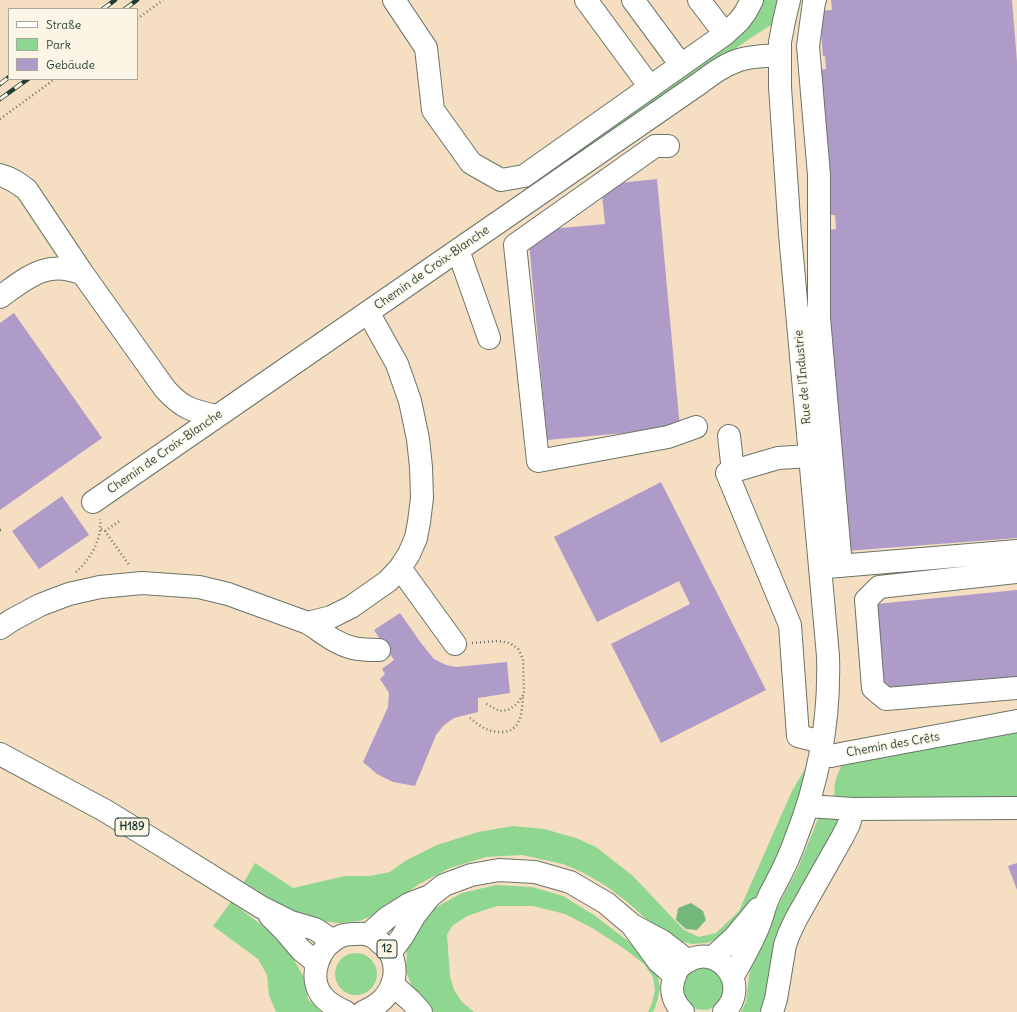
<!DOCTYPE html>
<meta charset="utf-8">
<style>
body{margin:0}
#map{position:relative;width:1017px;height:1012px;overflow:hidden;background:#f5dec2;font-family:Delius,sans-serif}
canvas{display:block}
.legend{position:absolute;left:8px;top:8px;width:130px;height:72px;box-sizing:border-box;background:#fcf5e5;border:1px solid #a4ab9e;margin:0;padding:5px 7px;list-style:none;font-size:12px;color:#1f3d34}
.legend li{display:flex;align-items:center;gap:8px;height:20px}
.legend b{width:20px;border:1px solid #a4ab9e}
</style>
<div id="map">
<canvas width="1017" height="1012"></canvas>
<ul class="legend">
<li><b style="height:5px;background:#fff"></b>Straße</li>
<li><b style="height:11px;background:#8fd690"></b>Park</li>
<li><b style="height:11px;background:#af9bc7"></b>Gebäude</li>
</ul>
</div>
<script>
const g = document.querySelector('canvas').getContext('2d');
g.lineJoin = 'round';
function fill(path, color) { g.fillStyle = color; g.fill(path, 'evenodd'); }
function stroke(path, color, width, dash) { g.strokeStyle = color; g.lineWidth = width; g.lineCap = dash ? 'butt' : 'round'; g.setLineDash(dash || []); g.stroke(path); }
function label(font, color, halo, rows, align = 'center') {
  g.font = font + ' Delius,sans-serif'; g.lineWidth = 3; g.setLineDash([]); g.textBaseline = 'middle'; g.strokeStyle = halo; g.fillStyle = color; for (const [text, x, y, turn = 0] of rows) {
    g.save(); g.translate(x, y); g.rotate((+turn || 0) * Math.PI / 180); g.textAlign = isNaN(turn) ? turn : align; if (halo) g.strokeText(text, 0, 0); g.fillText(text, 0, 0); g.restore();
  }
}
const green = new Path2D(`
 M 758,0 L 777,0 L 771,25 L 749,39 L 562,171 L 551,166 Z
 M 1017,726 L 1017,803 L 835,800 C 833,784 836,778 842,764 Z
 M 806,767 L 806,772 L 795,812 L 776,860 L 752,907 L 718,939 L 706,943 L 692,944 L 675,940 L 661,932 L 626,901 L 606,886 L 582,872 L 563,864 L 522,855 L 486,857 L 450,868 L 419,884 L 379,913 L 359,921 L 340,923 L 318,921 L 294,913 L 244,882 L 255,863 L 293,888 L 345,876 L 370,876 L 390,872 L 405,861 L 437,845 L 478,832 L 513,826 L 544,829 L 576,838 L 596,847 L 633,876 L 684,930 L 699,937 L 716,933 L 739,911 L 792,791 Z
 M 824,815 L 838,817 L 842,824 L 769,1012 L 741,1012 L 746,1002 L 749,976 L 753,955 L 759,941 L 775,912 L 798,868 L 818,819 Z
 M 496,885 L 532,887 L 563,896 L 594,915 L 628,941 L 648,959 L 657,972 L 660,989 L 656,1005 L 653,1012 L 648,1012 L 652,1003 L 655,990 L 653,977 L 644,964 L 626,950 L 594,929 L 565,914 L 533,906 L 497,906 L 467,916 L 452,926 L 447,935 L 450,976 L 454,990 L 462,1002 L 474,1012 L 434,1012 L 415,993 L 406,972 L 407,950 L 416,927 L 433,909 L 462,893 Z
 M 231,902 L 267,929 L 292,956 L 303,976 L 308,999 L 321,1012 L 276,1012 L 269,995 L 267,975 L 258,959 L 213,926 Z
 M335 974a21 21 0 1 1 42 0a21 21 0 1 1-42 0Z
 M682 989a21 21 0 1 1 42 0a21 21 0 1 1-42 0Z`);
const forest = new Path2D(`
 M 691,903 L 703,911 L 706,920 L 697,930 L 686,929 L 676,920 L 678,908 Z`);
const building = new Path2D(`
 M 831,0 L 1012,0 L 1017,62 L 1017,538 L 846,551 L 820,231 L 836,229 L 835,215 L 829,215 L 818,70 L 826,69 L 825,56 L 823,56 L 819,11 L 832,10 Z
 M 657,179 L 680,428 L 547,440 L 528,231 L 605,224 L 601,185 Z
 M 14,313 L 102,438 L 0,510 L 0,323 Z
 M 661,482 L 766,690 L 661,743 L 611,644 L 690,604 L 679,581 L 597,622 L 554,537 Z
 M 62,496 L 89,535 L 39,569 L 12,531 Z
 M 1017,590 L 1017,677 L 885,690 L 877,604 Z
 M 400,613 L 421,643 L 434,659 L 446,665 L 456,667 L 507,662 L 510,693 L 478,698 L 478,712 L 454,718 L 444,725 L 436,735 L 415,786 L 393,782 L 377,774 L 363,762 L 388,707 L 389,693 L 380,679 L 385,674 L 382,669 L 394,660 L 374,630 Z
 M 1017,863 L 1017,890 L 1008,866 Z`);
const path = new Path2D(`
 M 137,19 L 163,0
 M 0,119 L 55,79
 M 101,529 L 105,531 L 130,566
 M 0,530 L 1,530
 M 105,531 L 121,520
 M 76,572 C 90,560 103,538 100,519
 M 472,643 L 498,641 L 510,643 L 518,649 L 523,659 L 524,694 L 517,704 L 508,710 L 499,711 L 485,703
 M 470,718 C 475,722 481,727 486,729 C 491,731 496,732 502,732 C 522,731 522,711 523,695`);
const minor = new Path2D(`
 M 394,0 L 426,48 L 433,110 L 471,163 L 501,180 L 524,176 L 725,34 L 739,21 L 745,13 L 752,0
 M 586,0 L 650,87
 M 633,0 L 681,65
 M 699,0 L 725,34
 M 668,146 L 655,146 L 515,245 L 538,461 L 668,437 L 696,427
 M 0,175 C 11,178 18,183 27,190 L 83,274 L 165,389 C 182,408 192,411 217,416
 M 458,250 L 489,338
 M 0,297 C 28,277 47,259 83,274
 M 819,318 L 841,566
 M 798,319 L 819,318 L 819,175 L 808,46 L 814,2 L 815,0
 M 729,436 L 733,471
 M 810,456 L 778,458 L 727,473 L 790,625 L 798,736 L 822,742
 M 93,502 L 700,83 C 712,74 724,65 739,60 C 752,56 766,56 780,55
 M 827,567 L 1017,551
 M 400,568 L 455,644
 M 1017,572 L 879,587 L 866,600 L 873,688 L 886,699 L 1017,688
 M 308,623 C 322,632 336,644 353,648 C 361,650 370,650 379,650
 M 0,628 L 12,620 L 40,605 L 69,594 L 100,587 L 142,583 L 199,587 L 228,594 L 308,623 L 331,617 L 351,607 L 388,581 L 400,568 L 409,554 L 416,538 L 419,522 L 422,498 L 421,467 L 418,439 L 410,401 L 397,364 L 368,312
 M 821,755 L 831,756 L 846,753 L 1017,721
 M 808,806 L 853,809 L 1017,808
 M 712,958 L 734,938 L 758,909
 M 733,976 C 742,960 752,943 759,925 C 763,916 764,907 768,899 C 770,893 774,888 776,883 C 784,868 791,853 796,838 C 819,780 830,718 828,656 L 790,234 L 780,87 L 780,42 L 784,21 L 789,0
 M 683,1012 C 675,1004 670,993 673,982 C 674,974 679,966 686,962 C 718,941 752,985 724,1012
 M 772,1012 L 776,999 L 785,945 L 789,934 L 796,919 L 843,836 L 849,824 L 853,809`);
const highway = new Path2D(`
 M 0,754 L 104,810 L 163,846 L 261,907 L 291,922 L 315,929 L 333,941
 M 270,916 L 284,930 L 301,950 L 317,963
 M 634,928 L 658,961 L 675,976
 M 368,935 L 387,918 L 409,904 L 430,896 L 444,885 L 471,875 L 499,870 L 535,872 L 570,882 L 606,903 L 632,925 L 662,941 L 688,961
 M 390,953 L 402,937 L 415,915 L 429,897
 M 392,984 L 410,1000 L 421,1012
 M 346,1012 C 337,1008 329,1004 323,997 C 307,978 318,946 341,936 C 346,934 351,934 356,934 C 360,934 364,933 368,935 C 374,936 378,941 383,945 C 393,953 396,966 394,978 C 390,996 379,1005 363,1012`);
const rail = new Path2D(`
 M 103,9 L 115,0
 M 125,9 L 137,0
 M 0,84 L 9,77
 M 0,99 L 28,79`);
const shields = [
 [132,827,34],
 [387,949,20]
];
const shieldNames = [
 ["H189",132,827],
 ["12",387,949]
];
const streetNames = [
 ["Chemin de Croix-Blanche",432,268,-35],
 ["Rue de l'Industrie",803,377,-95],
 ["Chemin de Croix-Blanche",165,452,-35],
 ["Chemin des Crêts",893,745,-10]
];
fill(green, '#8fd690');
fill(forest, '#73b77a');
fill(building, '#af9bc7');
stroke(minor, '#6a7566', 24);
stroke(highway, '#6a7566', 24);
stroke(path, '#6a7566', 2.5, [1, 3]);
stroke(minor, '#fff', 22);
stroke(highway, '#fff', 22);
stroke(rail, '#1f3d34', 4.5);
stroke(rail, '#fcf5e5', 3, [9]);
for (const [x, y, w] of shields) { const box = new Path2D(); box.roundRect(x - w / 2, y - 9, w, 18, 3); g.fillStyle = '#fcf5e5'; g.fill(box); stroke(box, '#1f3d34', 1); }
label('bold 11px', '#1f3d34', null, shieldNames);
label('12px', '#1f3d34', '#fcf5e5', streetNames);
</script>
